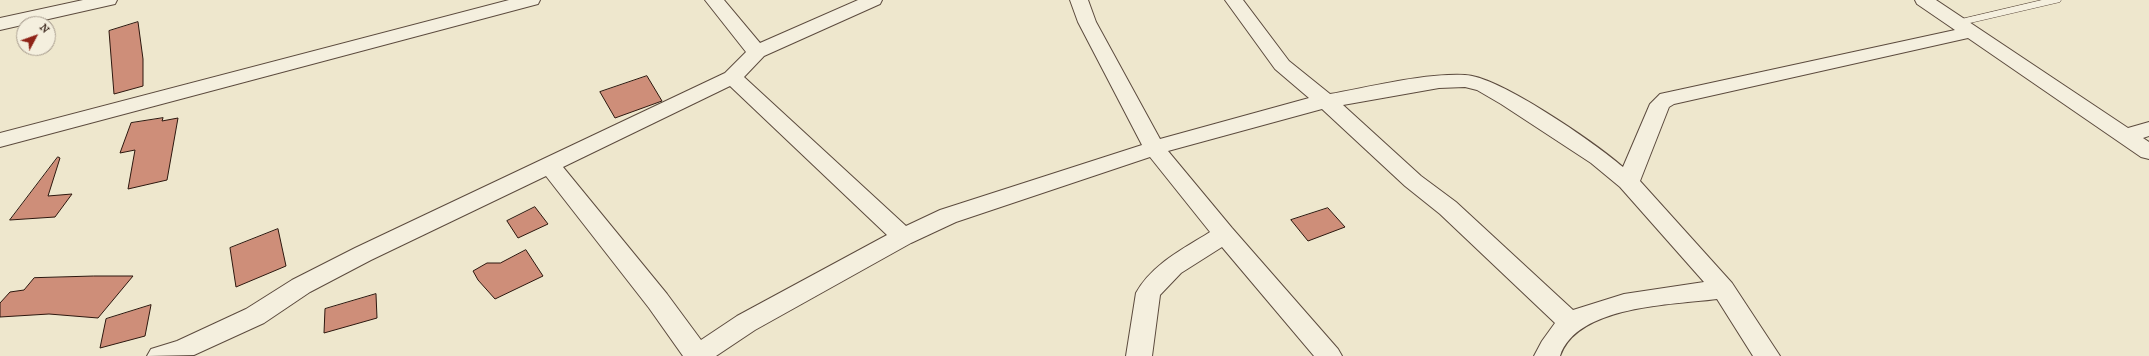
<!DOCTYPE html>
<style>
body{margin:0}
#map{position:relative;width:2149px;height:356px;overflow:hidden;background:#eee7cd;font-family:"IM FELL French Canon",serif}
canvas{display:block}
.north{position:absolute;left:16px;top:16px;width:40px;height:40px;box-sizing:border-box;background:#f4efde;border:1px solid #a4998b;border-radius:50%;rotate:49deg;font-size:11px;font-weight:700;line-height:16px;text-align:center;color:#2c170e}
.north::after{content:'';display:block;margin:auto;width:14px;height:18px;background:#8f2418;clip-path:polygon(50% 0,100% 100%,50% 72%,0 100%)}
</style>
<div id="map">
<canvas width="2149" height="356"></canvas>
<div class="north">N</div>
</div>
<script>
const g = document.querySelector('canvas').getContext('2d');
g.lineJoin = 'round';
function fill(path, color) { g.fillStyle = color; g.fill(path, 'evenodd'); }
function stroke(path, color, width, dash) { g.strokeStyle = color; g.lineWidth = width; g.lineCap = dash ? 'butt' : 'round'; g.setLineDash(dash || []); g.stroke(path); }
const building = new Path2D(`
 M 138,22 L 143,59 L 143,86 L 114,94 L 109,31 Z
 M 647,76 L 662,101 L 615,118 L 600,92 Z
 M 163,118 L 162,121 L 178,118 L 167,180 L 128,189 L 135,150 L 120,153 L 131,123 Z
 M 58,157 L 60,158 L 48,196 L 72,194 L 55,217 L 10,220 Z
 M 535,207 L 548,224 L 518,238 L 507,221 Z
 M 1328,208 L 1345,227 L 1308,241 L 1291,220 Z
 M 278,229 L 286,266 L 236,287 L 230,248 Z
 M 526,250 L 543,276 L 495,299 L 478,280 L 473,271 L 487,263 L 500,263 Z
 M 94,276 L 133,276 L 98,318 L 49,314 L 0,317 L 0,303 L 10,292 L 24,290 L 34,278 Z
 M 376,294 L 377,318 L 324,333 L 325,309 Z
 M 151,305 L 145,336 L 100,348 L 106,319 Z`);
const lane = new Path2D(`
 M 2042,0 L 2061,0 L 2060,2 L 1957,26 L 1951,23 L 1953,21 Z`);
const street = new Path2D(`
 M 83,0 L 117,0 L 115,4 L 0,30 L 0,18 Z
 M 509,0 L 540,0 L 538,4 L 0,147 L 0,133 Z
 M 705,0 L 724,0 L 760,43 L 858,0 L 882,0 L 880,4 L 764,56 L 744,77 L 906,226 L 940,210 L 1142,145 L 1078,22 L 1070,0 L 1088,0 L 1096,22 L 1160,139 L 1309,98 L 1275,69 L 1225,0 L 1243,0 L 1289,61 L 1330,94 C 1370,87 1424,73 1465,75 C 1499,76 1595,143 1623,167 L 1650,104 L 1660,94 L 1955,30 L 1917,4 L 1915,0 L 1936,0 L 2128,128 L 2149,122 L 2149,136 L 2143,138 L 2149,142 L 2149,159 L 2141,157 L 1968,38 L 1674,104 L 1669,107 L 1640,181 L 1732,283 L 1780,356 L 1753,356 L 1717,299 C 1673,305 1577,305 1560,356 L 1534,356 L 1542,341 L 1555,323 L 1440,214 L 1405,186 L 1322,109 L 1168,151 L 1232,228 L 1338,349 L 1342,356 L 1314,356 L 1222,247 L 1181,273 L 1160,295 L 1152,356 L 1126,356 L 1136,293 C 1152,264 1183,249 1210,232 L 1150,157 L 956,222 L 911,243 L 755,330 L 716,356 L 683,356 L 649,308 L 546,176 L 371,260 L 310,292 L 264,323 L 194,355 L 147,356 L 151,349 L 177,341 L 246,309 L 292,280 L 355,248 L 725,73 L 746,52 ZM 730,86 L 887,235 L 737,316 L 701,340 L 667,294 L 563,167 ZM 1465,87 L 1477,90 L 1501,104 L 1591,163 L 1620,187 L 1704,282 L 1624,294 L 1573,310 L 1456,202 L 1421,176 L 1343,105 L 1439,88 Z`);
fill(building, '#ce8e79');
stroke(building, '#2c170e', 1);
stroke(lane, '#5c4b3e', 1);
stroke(street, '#5c4b3e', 2);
fill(lane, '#f4efde');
fill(street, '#f4efde');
</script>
